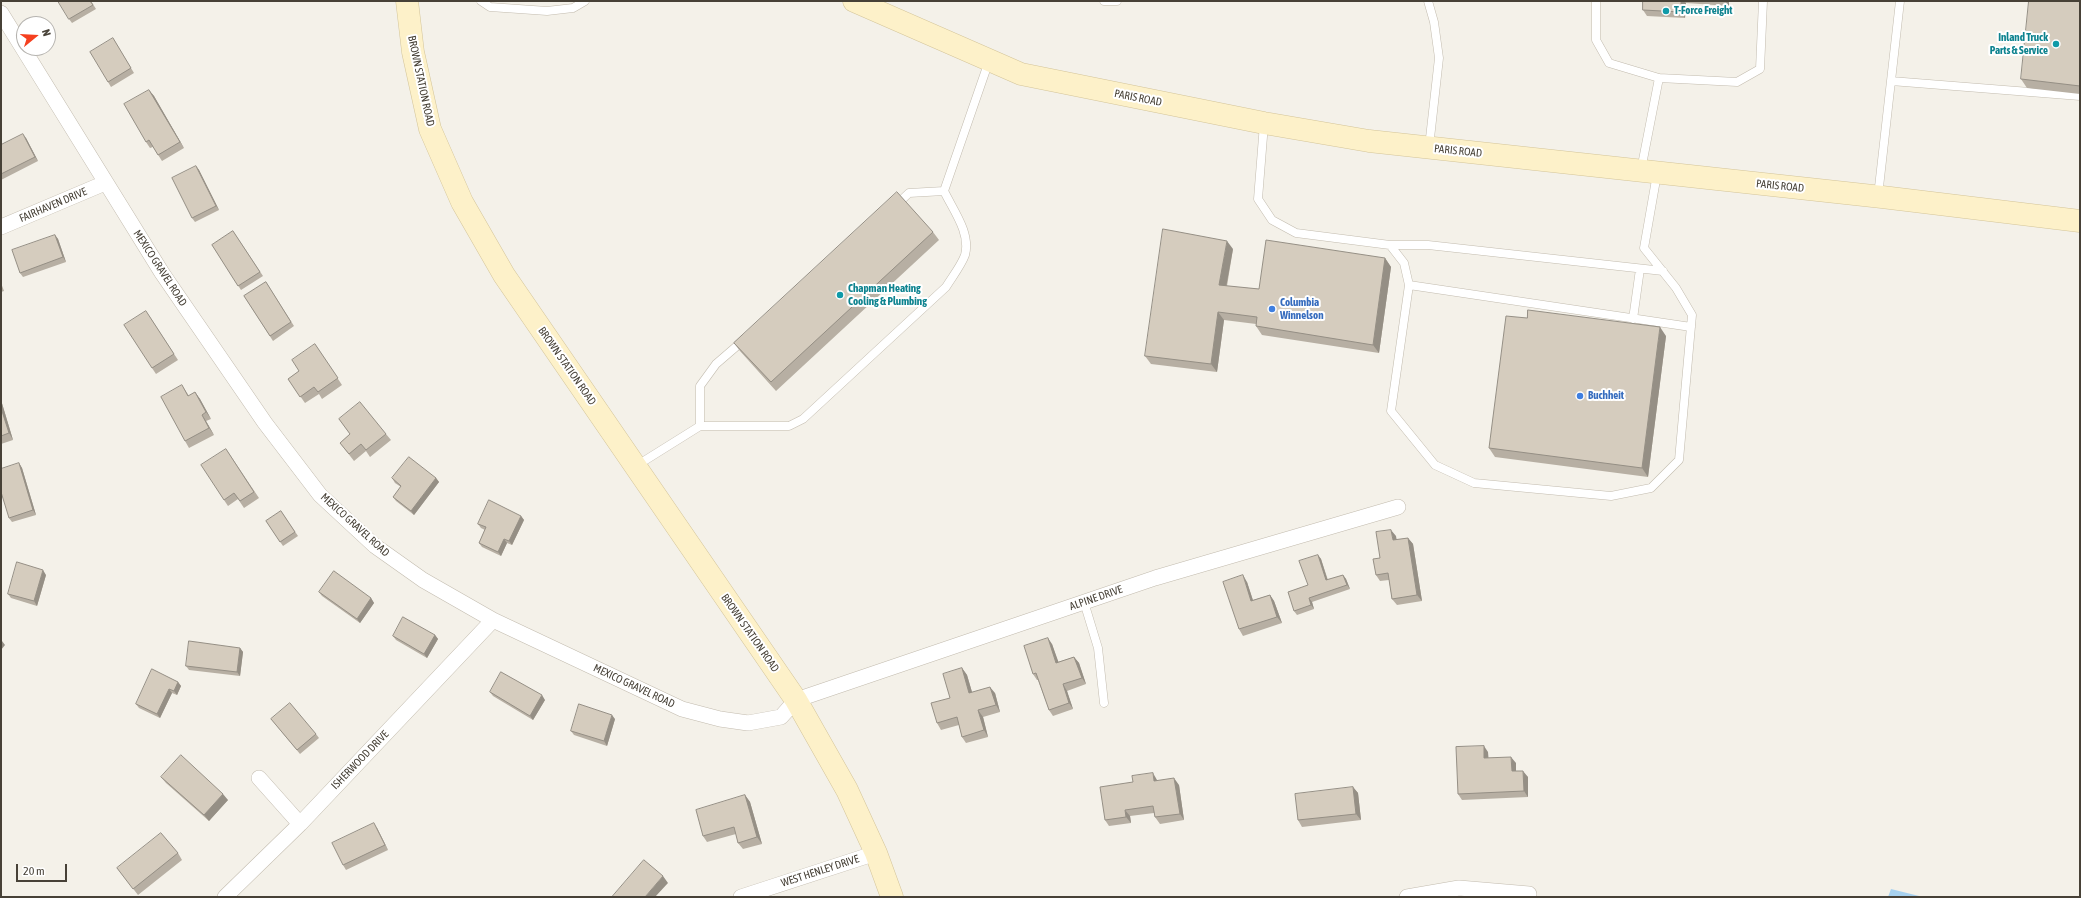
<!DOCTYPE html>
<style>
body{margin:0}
#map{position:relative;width:2081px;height:898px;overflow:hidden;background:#f4f1e9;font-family:"Asap Condensed",sans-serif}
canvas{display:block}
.frame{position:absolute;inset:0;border:2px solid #474137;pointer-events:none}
.north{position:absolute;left:16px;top:16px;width:40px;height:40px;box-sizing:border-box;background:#fff;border:1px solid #b5b3af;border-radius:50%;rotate:72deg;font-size:11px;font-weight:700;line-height:16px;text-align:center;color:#474137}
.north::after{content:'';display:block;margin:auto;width:14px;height:18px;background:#f5401f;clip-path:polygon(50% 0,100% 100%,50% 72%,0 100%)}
.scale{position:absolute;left:16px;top:864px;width:51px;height:18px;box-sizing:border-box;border:2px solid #474137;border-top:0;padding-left:5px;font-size:12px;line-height:14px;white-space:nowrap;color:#474137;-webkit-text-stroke:3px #fff;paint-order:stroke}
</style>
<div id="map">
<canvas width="2081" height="898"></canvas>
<div class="frame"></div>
<div class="north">N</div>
<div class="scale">20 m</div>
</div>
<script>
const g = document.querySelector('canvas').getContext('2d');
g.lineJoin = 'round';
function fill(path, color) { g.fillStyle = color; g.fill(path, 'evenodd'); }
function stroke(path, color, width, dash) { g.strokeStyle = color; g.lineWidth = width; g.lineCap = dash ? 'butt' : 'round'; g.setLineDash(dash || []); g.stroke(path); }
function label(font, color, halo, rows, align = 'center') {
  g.font = font + ' "Asap Condensed",sans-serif'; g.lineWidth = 4; g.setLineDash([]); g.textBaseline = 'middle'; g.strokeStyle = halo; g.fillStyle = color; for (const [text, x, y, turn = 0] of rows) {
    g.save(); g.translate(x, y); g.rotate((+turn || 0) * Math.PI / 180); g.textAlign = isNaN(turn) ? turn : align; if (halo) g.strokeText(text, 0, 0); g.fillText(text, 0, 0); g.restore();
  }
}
const water = new Path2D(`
 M 1891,889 L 1919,896 L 1921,897 L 1888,897 Z`);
const lane = new Path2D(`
 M 481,1 L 490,7 L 547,11 L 573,8 L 585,1
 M 1104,1 L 1117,1
 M 1428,1 L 1434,22 L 1439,58 L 1429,147
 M 1596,1 L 1596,40 L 1609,63 L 1659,78 L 1737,82 L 1760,69 L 1763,1
 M 1891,81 L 2080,96
 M 1264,124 L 1258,199 L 1272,220 L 1296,233 L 1390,245 L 1404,263 L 1409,285 L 1391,411 L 1435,465 L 1474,483 L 1611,496 L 1651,488 L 1679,460 L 1692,315 L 1676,288 L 1644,248 L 1657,174
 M 1641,170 L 1659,78
 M 1878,196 L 1900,1
 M 895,206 L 909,193 L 944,191
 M 1390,245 L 1428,245 L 1663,271
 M 1409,285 L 1691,327
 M 1633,319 L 1640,269
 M 700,426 L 700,386 L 716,364 L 745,339
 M 636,466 L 700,426 L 789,426 L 803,419 L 946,287 C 952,277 961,266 965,255 C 971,233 953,210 944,191 L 989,61
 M 1084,602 L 1098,648 L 1104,703`);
const street = new Path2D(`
 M 1,13 L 162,273 L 265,423 L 320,495 L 375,546 L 423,580 L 493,620 L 682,709 L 720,719 L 748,723 L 781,717 L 796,700 L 1155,578 L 1398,507
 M 1,227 L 105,183
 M 259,778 L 300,824
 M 225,897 L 300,824 L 493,620
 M 741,897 L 876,853
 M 1407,897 L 1459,888 L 1529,894`);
const secondary = new Path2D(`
 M 407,1 L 413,52 L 430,129 L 462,202 L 504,275 L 796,700 L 847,790 L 876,853 L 892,897
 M 854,1 L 1021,74 L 1264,123 L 1369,141 L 1882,197 L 2080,221`);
const wall = new Path2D(`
 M 91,1 L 96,9 L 72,23 L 69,19 Z
 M 1643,1 L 1729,1 L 1729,6 L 1686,3 L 1685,18 L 1647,16 L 1643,10 Z
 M 2080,1 L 2080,94 L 2027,88 L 2021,79 Z
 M 113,38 L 134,73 L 111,87 L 108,82 Z
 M 149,90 L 154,96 L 184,148 L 162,161 L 153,147 L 150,148 L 146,142 Z
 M 26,138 L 38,161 L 1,180 L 1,145 Z
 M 196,166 L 199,170 L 219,210 L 195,222 L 192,218 Z
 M 233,231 L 263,276 L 241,290 L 212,245 Z
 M 933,232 L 939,240 L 776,391 L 740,351 L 734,343 Z
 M 55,235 L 58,239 L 66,262 L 23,277 L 20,273 Z
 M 1233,249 L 1227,286 L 1259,289 L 1385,258 L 1391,267 L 1379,353 L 1262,335 L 1256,326 L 1256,324 L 1224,320 L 1217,372 L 1151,364 L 1145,356 Z
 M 266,282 L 294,326 L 273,341 L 244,296 Z
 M 1,283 L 4,291 L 1,292 Z
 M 150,317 L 178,360 L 156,374 L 152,368 Z
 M 1666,336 L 1648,477 L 1495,457 L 1489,448 Z
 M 315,344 L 342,385 L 322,399 L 319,394 L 305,403 L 288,379 L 299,371 Z
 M 182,385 L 189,396 L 195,392 L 200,399 L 211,419 L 206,421 L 214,435 L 189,448 L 185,441 Z
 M 1,400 L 13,440 L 1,444 Z
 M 339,419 L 386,434 L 391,440 L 370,457 L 366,451 L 354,461 L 340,443 L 350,434 Z
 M 226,449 L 259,498 L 244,508 L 238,499 L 228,506 L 224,500 Z
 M 19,463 L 22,468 L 36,515 L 12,522 L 9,518 Z
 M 392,478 L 436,478 L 439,482 L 414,515 L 396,501 L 393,497 L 401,487 L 395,483 Z
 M 281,511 L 298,536 L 283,546 L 266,521 Z
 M 521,516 L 524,520 L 512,545 L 507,543 L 501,556 L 482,547 L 479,543 L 485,530 L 481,528 L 478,524 Z
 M 1396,536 L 1396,540 L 1408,538 L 1413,544 L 1422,601 L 1397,605 L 1392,599 L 1389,580 L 1380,581 L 1376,575 L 1380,558 Z
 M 1318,555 L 1321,559 L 1328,580 L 1343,575 L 1346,579 L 1350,589 L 1312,602 L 1314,609 L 1297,615 L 1294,611 L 1308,585 Z
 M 46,575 L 37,606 L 11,598 L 8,594 Z
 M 1247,582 L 1253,600 L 1270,595 L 1274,601 L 1282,623 L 1243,636 L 1239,629 Z
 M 319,592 L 371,598 L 374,603 L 360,623 L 322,596 Z
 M 435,635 L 438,639 L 427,658 L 396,640 L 393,636 Z
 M 1052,644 L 1058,662 L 1074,657 L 1079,663 L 1086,684 L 1067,691 L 1073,709 L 1053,716 L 1049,710 L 1038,680 L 1037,680 L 1033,674 Z
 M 240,648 L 243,652 L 240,676 L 189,670 L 186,666 Z
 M 962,668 L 967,675 L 972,692 L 995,693 L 1000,712 L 983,717 L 988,737 L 966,743 L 962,737 L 959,725 L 941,730 L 937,723 L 950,698 Z
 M 178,682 L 181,686 L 177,695 L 172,693 L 160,718 L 139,708 L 136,704 Z
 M 490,692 L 545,700 L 533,720 L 493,696 Z
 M 271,719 L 316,734 L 319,738 L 300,754 Z
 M 615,719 L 607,746 L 574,735 L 571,731 Z
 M 1488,752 L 1488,758 L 1516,763 L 1516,771 L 1528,777 L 1528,797 L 1462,800 L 1458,794 Z
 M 161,777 L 228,800 L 209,821 L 166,783 Z
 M 1157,780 L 1157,781 L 1179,785 L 1184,820 L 1160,824 L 1155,817 L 1154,813 L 1130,816 L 1131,823 L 1109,826 L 1105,820 Z
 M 1353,787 L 1358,793 L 1361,820 L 1302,827 L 1298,820 Z
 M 745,795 L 750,802 L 762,844 L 743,849 L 738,843 L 736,834 L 707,842 L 703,836 Z
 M 377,828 L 388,850 L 346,870 L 343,865 Z
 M 178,853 L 182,860 L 138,895 L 117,868 Z`);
const shadedWall = new Path2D(`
 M 1681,1 L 1684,1 L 1686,3 L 1685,18 L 1681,12 Z
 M 1725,1 L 1729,1 L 1729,6 Z
 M 149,90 L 154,96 L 184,148 L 180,142 Z
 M 23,134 L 26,138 L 38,161 L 35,157 Z
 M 196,166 L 199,170 L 219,210 L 216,206 Z
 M 55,235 L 58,239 L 66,262 L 63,257 Z
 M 1227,241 L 1233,249 L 1225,293 L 1219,285 Z
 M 1385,258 L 1391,267 L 1379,353 L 1373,345 Z
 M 1218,312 L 1224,320 L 1217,372 L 1211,364 Z
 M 1660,327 L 1666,336 L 1648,477 L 1642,468 Z
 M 195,392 L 200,399 L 211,419 L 206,412 Z
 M 1,400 L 13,440 L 9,433 L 1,408 Z
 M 202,415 L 206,421 L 214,435 L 209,428 Z
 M 19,463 L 22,468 L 36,515 L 33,510 Z
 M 436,478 L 439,482 L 414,515 L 411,511 Z
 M 521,516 L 524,520 L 512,545 L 509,541 Z
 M 1391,530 L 1396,536 L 1398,547 L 1393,540 Z
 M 1408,538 L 1413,544 L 1422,601 L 1417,595 Z
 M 504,539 L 507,543 L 501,556 L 498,552 Z
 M 1318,555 L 1321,559 L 1329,585 L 1326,580 Z
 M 43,570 L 46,575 L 37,606 L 34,601 Z
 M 1243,575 L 1247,582 L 1255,607 L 1251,601 Z
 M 1343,575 L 1346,579 L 1350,589 L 1347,585 Z
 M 1270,595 L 1274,601 L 1282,623 L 1277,617 Z
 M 371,598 L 374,603 L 360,623 L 357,619 Z
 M 1309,598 L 1312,602 L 1314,609 L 1311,605 Z
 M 435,635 L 438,639 L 427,658 L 424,654 Z
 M 1048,638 L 1052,644 L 1061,669 L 1056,663 Z
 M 2,641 L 5,645 L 1,650 L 1,642 Z
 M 240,648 L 243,652 L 240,676 L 237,672 Z
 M 1074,657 L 1079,663 L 1086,684 L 1082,678 Z
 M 962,668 L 967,675 L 974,699 L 969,693 Z
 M 178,682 L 181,686 L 177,695 L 174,691 Z
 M 1063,684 L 1067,691 L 1073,709 L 1069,703 Z
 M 990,687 L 995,693 L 1000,712 L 996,705 Z
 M 169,689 L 172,693 L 160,718 L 157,714 Z
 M 542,695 L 545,700 L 533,720 L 530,716 Z
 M 978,710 L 983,717 L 988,737 L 984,730 Z
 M 612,715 L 615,719 L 607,746 L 604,741 Z
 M 1484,746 L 1488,752 L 1489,764 L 1484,758 Z
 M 1511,757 L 1516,763 L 1516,778 L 1512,771 Z
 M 1523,771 L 1528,777 L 1528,797 L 1524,791 Z
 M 1153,773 L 1157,780 L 1158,788 L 1154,781 Z
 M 1174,778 L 1179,785 L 1184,820 L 1180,814 Z
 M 1353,787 L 1358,793 L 1361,820 L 1356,814 Z
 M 223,794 L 228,800 L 209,821 L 204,815 Z
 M 745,795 L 750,802 L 762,844 L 757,837 Z
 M 1125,810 L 1130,816 L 1131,823 L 1126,817 Z
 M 374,823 L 377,828 L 388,850 L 385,845 Z
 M 663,876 L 668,883 L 655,897 L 645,897 Z`);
const building = new Path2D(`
 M 58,1 L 90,1 L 93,5 L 69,19 Z
 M 1643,1 L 1681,1 L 1681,12 L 1643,10 Z
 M 2029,1 L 2080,1 L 2080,86 L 2021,79 Z
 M 113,38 L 131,68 L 108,82 L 90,52 Z
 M 149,90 L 180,142 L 158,155 L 149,140 L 146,142 L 124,104 Z
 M 23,134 L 35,157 L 1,174 L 1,145 Z
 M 196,166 L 216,206 L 192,218 L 172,178 Z
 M 897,192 L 933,232 L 771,382 L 734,343 Z
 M 1163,229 L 1227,241 L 1219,285 L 1259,289 L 1266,240 L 1385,258 L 1373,345 L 1256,326 L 1257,317 L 1218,312 L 1211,364 L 1145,356 Z
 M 233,231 L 260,272 L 238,286 L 212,245 Z
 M 55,235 L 63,257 L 20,273 L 12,250 Z
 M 266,282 L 291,322 L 270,336 L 244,296 Z
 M 1528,310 L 1660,327 L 1642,468 L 1489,448 L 1506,316 L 1527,318 Z
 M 146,311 L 174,354 L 152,368 L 124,325 Z
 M 315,344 L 338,378 L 318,392 L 314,387 L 300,397 L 288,379 L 299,371 L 292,360 Z
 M 182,385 L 188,396 L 195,392 L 206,412 L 202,415 L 209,428 L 185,441 L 161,397 Z
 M 360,402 L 386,434 L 366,450 L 361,444 L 349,454 L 340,443 L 350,434 L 339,419 Z
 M 1,408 L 9,433 L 1,436 Z
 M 226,449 L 254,492 L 240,501 L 234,493 L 224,500 L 201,465 Z
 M 409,457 L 436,478 L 411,511 L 393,497 L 401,486 L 392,478 Z
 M 19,463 L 33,510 L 9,518 L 1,492 L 1,469 Z
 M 489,500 L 521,516 L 509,541 L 504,539 L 498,552 L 479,543 L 486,527 L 478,524 Z
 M 281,511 L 295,532 L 280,542 L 266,521 Z
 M 1391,530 L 1393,540 L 1408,538 L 1417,595 L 1392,599 L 1388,573 L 1376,575 L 1373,559 L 1380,558 L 1376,532 Z
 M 1318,555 L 1326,580 L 1343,575 L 1347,585 L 1309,598 L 1311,605 L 1294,611 L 1288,592 L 1308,585 L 1299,561 Z
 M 17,562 L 43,570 L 34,601 L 8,594 Z
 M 334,571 L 371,598 L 357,619 L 319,592 Z
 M 1243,575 L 1251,601 L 1270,595 L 1277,617 L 1239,629 L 1223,582 Z
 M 403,617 L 435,635 L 424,654 L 393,636 Z
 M 1048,638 L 1056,663 L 1074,657 L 1082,678 L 1063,684 L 1069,703 L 1049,710 L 1036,673 L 1033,674 L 1024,646 Z
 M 189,641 L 240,648 L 237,672 L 186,666 Z
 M 962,668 L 969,693 L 990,687 L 996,705 L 978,710 L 984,730 L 962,737 L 957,717 L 937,723 L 931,703 L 950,698 L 943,674 Z
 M 152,669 L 178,682 L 174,691 L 169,689 L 157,714 L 136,704 Z
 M 501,672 L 542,695 L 530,716 L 490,692 Z
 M 290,703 L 316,734 L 297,750 L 271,719 Z
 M 579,704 L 612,715 L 604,741 L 571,731 Z
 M 1484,746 L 1484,758 L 1511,757 L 1512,771 L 1523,771 L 1524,791 L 1458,794 L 1456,747 Z
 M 181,755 L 223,794 L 204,815 L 161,777 Z
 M 1153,773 L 1154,781 L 1174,778 L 1180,814 L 1155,817 L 1153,806 L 1125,810 L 1126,817 L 1105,820 L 1100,787 L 1133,782 L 1132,776 Z
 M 1353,787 L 1356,814 L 1298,820 L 1295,794 Z
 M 745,795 L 757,837 L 738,843 L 734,827 L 703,836 L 696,810 Z
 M 374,823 L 385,845 L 343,865 L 332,843 Z
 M 161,833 L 178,853 L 133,889 L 117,868 Z
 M 644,860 L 663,876 L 645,897 L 612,897 Z`);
const markers = [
 [1666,11,4,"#0f9aa8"],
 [2056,44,4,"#0f9aa8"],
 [840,295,4,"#0f9aa8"],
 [1272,309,4,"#3f7fe0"],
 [1580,396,4,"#3f7fe0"]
];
const cultureNames = [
 ["T-Force Freight",1674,11],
 ["Inland Truck",2048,38,"right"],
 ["Parts & Service",2048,51,"right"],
 ["Chapman Heating",848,289],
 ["Cooling & Plumbing",848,302]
];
const streetNames = [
 ["BROWN STATION ROAD",421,81,78],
 ["PARIS ROAD",1138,98,11],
 ["PARIS ROAD",1458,151,6],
 ["PARIS ROAD",1780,186,6],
 ["FAIRHAVEN DRIVE",53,205,-23],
 ["MEXICO GRAVEL ROAD",160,268,57],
 ["BROWN STATION ROAD",567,366,55],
 ["MEXICO GRAVEL ROAD",355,525,42],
 ["ALPINE DRIVE",1096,598,-19],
 ["BROWN STATION ROAD",750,633,55],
 ["MEXICO GRAVEL ROAD",634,686,25],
 ["ISHERWOOD DRIVE",360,760,-46],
 ["WEST HENLEY DRIVE",820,871,-18]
];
const shopNames = [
 ["Columbia",1280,303],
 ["Winnelson",1280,316],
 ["Buchheit",1588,396]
];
fill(water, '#a7d1ef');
stroke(lane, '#c2bbae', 9);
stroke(street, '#c2bbae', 16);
stroke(secondary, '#d3c499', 23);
stroke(lane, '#fff', 8);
stroke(street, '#fff', 15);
stroke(secondary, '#fdf1c9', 22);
fill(wall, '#b7afa3');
fill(shadedWall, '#958f85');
fill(building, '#d5ccbe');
stroke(building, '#958f85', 1);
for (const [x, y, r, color] of markers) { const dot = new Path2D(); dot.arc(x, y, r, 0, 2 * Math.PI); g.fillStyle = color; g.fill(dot); stroke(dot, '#fff', 1.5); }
label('bold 11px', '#0d838f', '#fff', cultureNames, 'left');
label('11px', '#474137', '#fff', streetNames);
label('bold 11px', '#366cbe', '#fff', shopNames, 'left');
</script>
